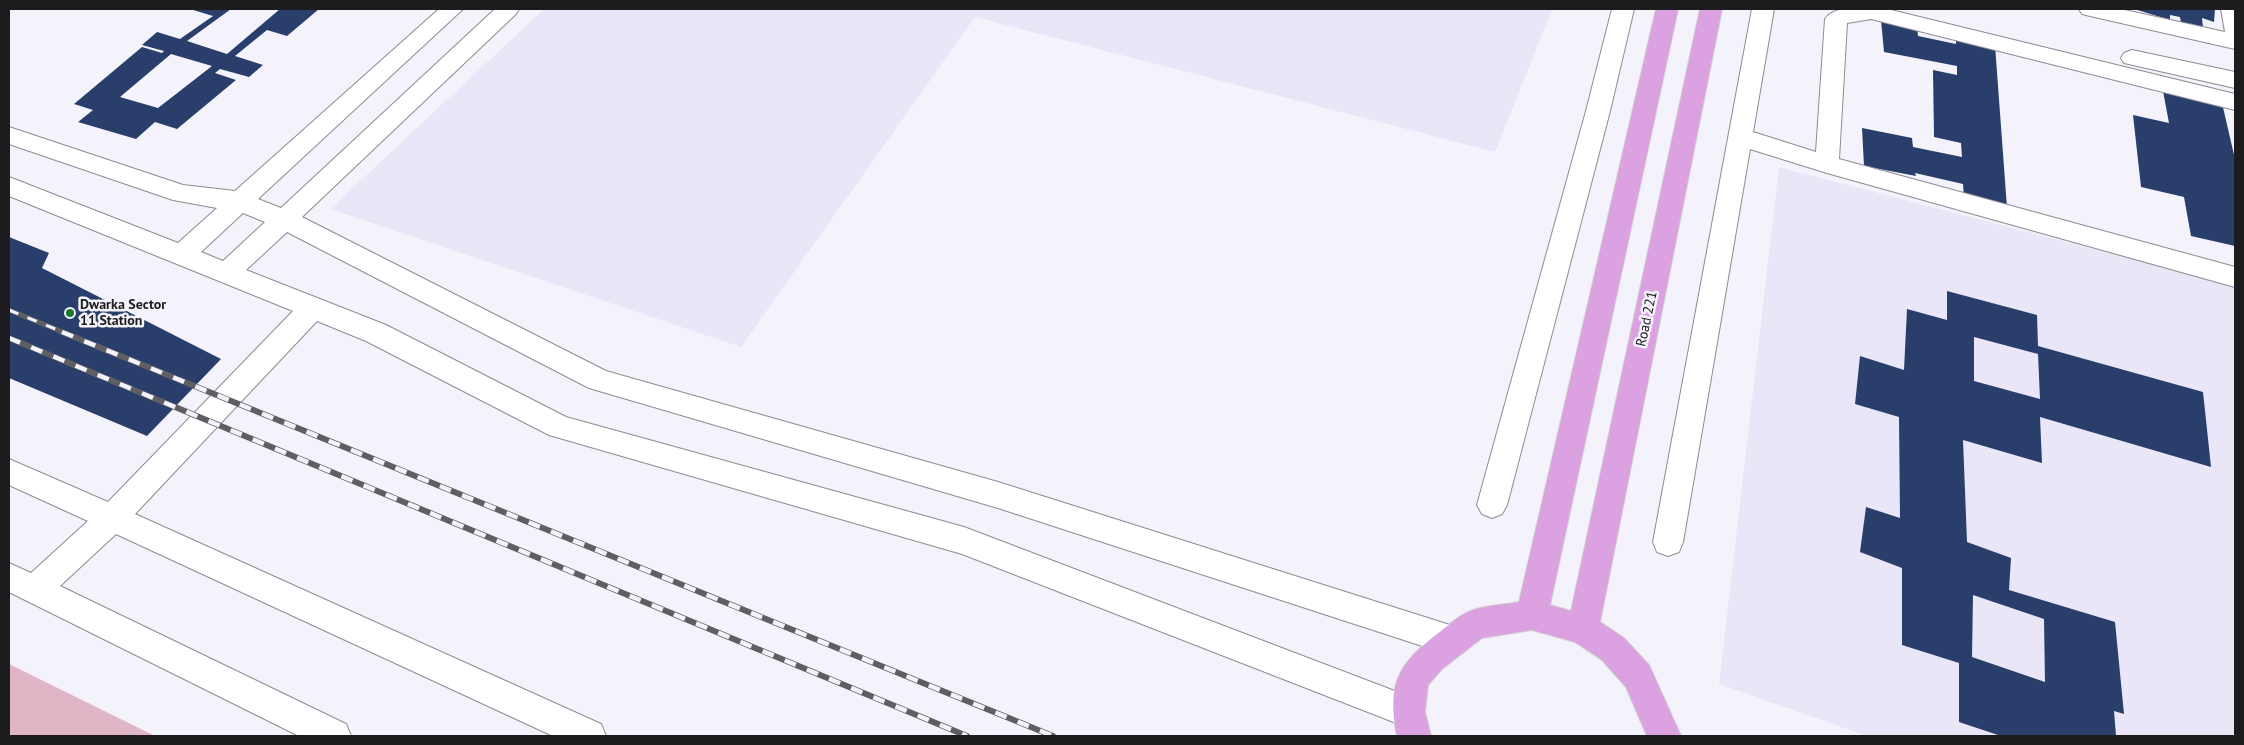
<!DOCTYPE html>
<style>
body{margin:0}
#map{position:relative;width:2244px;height:745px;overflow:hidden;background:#f4f3fc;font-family:"PT Sans",sans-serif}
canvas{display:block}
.frame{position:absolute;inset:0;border:10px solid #1c1c1f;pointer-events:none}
</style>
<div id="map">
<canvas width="2244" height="745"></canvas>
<div class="frame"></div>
</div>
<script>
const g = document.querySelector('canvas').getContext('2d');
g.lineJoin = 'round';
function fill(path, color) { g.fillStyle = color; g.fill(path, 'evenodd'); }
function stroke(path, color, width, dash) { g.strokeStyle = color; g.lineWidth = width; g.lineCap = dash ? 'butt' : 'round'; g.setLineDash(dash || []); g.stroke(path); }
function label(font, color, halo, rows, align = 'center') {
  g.font = font + ' "PT Sans",sans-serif'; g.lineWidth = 5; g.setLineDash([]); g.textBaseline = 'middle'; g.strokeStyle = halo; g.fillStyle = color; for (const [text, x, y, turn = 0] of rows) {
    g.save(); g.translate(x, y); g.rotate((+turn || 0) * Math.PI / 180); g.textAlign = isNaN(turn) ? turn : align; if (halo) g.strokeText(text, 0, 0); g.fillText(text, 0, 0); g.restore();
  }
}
const built = new Path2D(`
 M 544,9 L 1552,9 L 1495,152 L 975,17 L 741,347 L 330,209 Z
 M 1779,167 L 2235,286 L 2235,736 L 1867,736 L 1719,684 Z`);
const green = new Path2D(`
 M 9,664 L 155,736 L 9,736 Z`);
const building = new Path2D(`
 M 190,9 L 231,9 L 187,41 L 227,54 L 280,9 L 319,9 L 287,36 L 267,30 L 235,56 L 263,65 L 249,77 L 220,69 L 215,73 L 236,80 L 177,129 L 155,122 L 136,139 L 78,122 L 93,110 L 74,104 L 142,47 L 162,53 L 164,51 L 142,45 L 157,32 L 180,39 L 213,16 ZM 171,54 L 212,66 L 158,108 L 120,97 Z
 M 2134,9 L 2215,9 L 2214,22 L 2202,18 L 2203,28 L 2181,23 L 2180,17 L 2170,15 L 2170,20 Z
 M 1881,20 L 1917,26 L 1918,36 L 1956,44 L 1956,37 L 1995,45 L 2007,208 L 1964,198 L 1963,184 L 1915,173 L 1916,176 L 1864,166 L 1862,128 L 1912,138 L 1913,147 L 1962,157 L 1961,143 L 1934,137 L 1933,70 L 1957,75 L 1957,66 L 1884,52 Z
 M 2163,91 L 2222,103 L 2235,159 L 2235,246 L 2191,236 L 2184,197 L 2141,187 L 2133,115 L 2169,123 Z
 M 9,237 L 49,253 L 42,268 L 221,359 L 147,436 L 9,378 Z
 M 1947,291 L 2037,315 L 2038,346 L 2203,392 L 2211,467 L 2040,417 L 2042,463 L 1963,440 L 1967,542 L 2011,558 L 2009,590 L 2115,622 L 2124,714 L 2114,711 L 2116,736 L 2001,736 L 1959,722 L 1959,663 L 1902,645 L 1902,568 L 1860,552 L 1866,507 L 1900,518 L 1899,417 L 1855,404 L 1860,356 L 1904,370 L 1907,309 L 1947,320 ZM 1974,337 L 2038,354 L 2040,399 L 1974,381 ZM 1973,595 L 2044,619 L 2045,682 L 1972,657 Z`);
const minor = new Path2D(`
 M 439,9 L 463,9 L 258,199 L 281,208 L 495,9 L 519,9 L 516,14 L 302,217 L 606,371 L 998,482 L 1453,626 L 1464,630 L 1469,641 L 1464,652 L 1453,656 L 998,508 L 589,388 L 287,232 L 246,270 L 386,325 L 566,417 L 964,527 L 1421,701 L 1425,712 L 1421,723 L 1409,728 L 962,554 L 549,435 L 366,341 L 317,321 L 135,514 L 601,724 L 606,736 L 553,736 L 116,534 L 60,586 L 346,724 L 351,736 L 299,736 L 9,592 L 9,563 L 31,573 L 88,521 L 9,485 L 9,459 L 108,502 L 293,311 L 9,196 L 9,177 L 178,243 L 217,208 L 173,200 L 9,144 L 9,127 L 183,185 L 235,191 ZM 243,213 L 265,222 L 223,261 L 201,252 Z
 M 1612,9 L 1634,9 L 1610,111 L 1507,505 L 1502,514 L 1492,518 L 1482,514 L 1477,505 L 1586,111 Z
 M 1752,9 L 1774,9 L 1753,132 L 1816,152 L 1825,19 C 1835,3 1870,9 1887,9 L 2235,94 L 2235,110 L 1871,19 L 1847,23 L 1839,159 L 2235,267 L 2235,287 L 1827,173 L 1750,149 L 1683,542 L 1679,552 L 1668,556 L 1657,552 L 1653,542 Z
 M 2079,9 L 2120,9 L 2225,32 L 2221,9 L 2235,9 L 2235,49 L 2090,16 L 2082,14 Z
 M 2132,50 L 2235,72 L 2235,88 L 2124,63 L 2121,58 L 2124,53 Z`);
const major = new Path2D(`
 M 1656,9 L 1678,9 L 1550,605 L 1571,611 L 1700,9 L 1722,9 L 1600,622 L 1624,638 L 1649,665 L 1681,736 L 1647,736 L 1626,687 L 1602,660 L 1575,642 L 1532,630 L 1482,638 L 1442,669 L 1428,685 L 1425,712 L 1431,736 L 1397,736 C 1386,683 1399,663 1441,631 C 1451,623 1461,614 1473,610 C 1488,605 1504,605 1519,602 Z`);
const railFar1 = new Path2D(`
 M 9,310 L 65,333`);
const rail = new Path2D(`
 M 62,332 L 1053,736
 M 9,338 L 967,736`);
const markers = [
 [70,313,5,"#1a7828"]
];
const poiNames = [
 ["Dwarka Sector",80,305],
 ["11 Station",80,321]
];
const streetNames = [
 ["Road 221",1647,319,-78]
];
fill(built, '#e9e7f7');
fill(green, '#e0b5c5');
fill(building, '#293e6b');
stroke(minor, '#8d8b93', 2);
stroke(major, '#d2d2d2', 2);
fill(minor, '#fff');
fill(major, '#dba1e1');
stroke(railFar1, '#5f5f63', 5);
stroke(rail, '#5f5f63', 6);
stroke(railFar1, '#f4f3fc', 3, [10]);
stroke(rail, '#f4f3fc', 4.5, [12]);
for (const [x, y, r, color] of markers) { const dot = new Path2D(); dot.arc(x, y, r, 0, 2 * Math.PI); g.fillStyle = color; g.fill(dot); stroke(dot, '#f4f3fc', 2); }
label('bold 14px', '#1c1c1f', '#f4f3fc', poiNames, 'left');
label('14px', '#1c1c1f', '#f4f3fc', streetNames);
</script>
